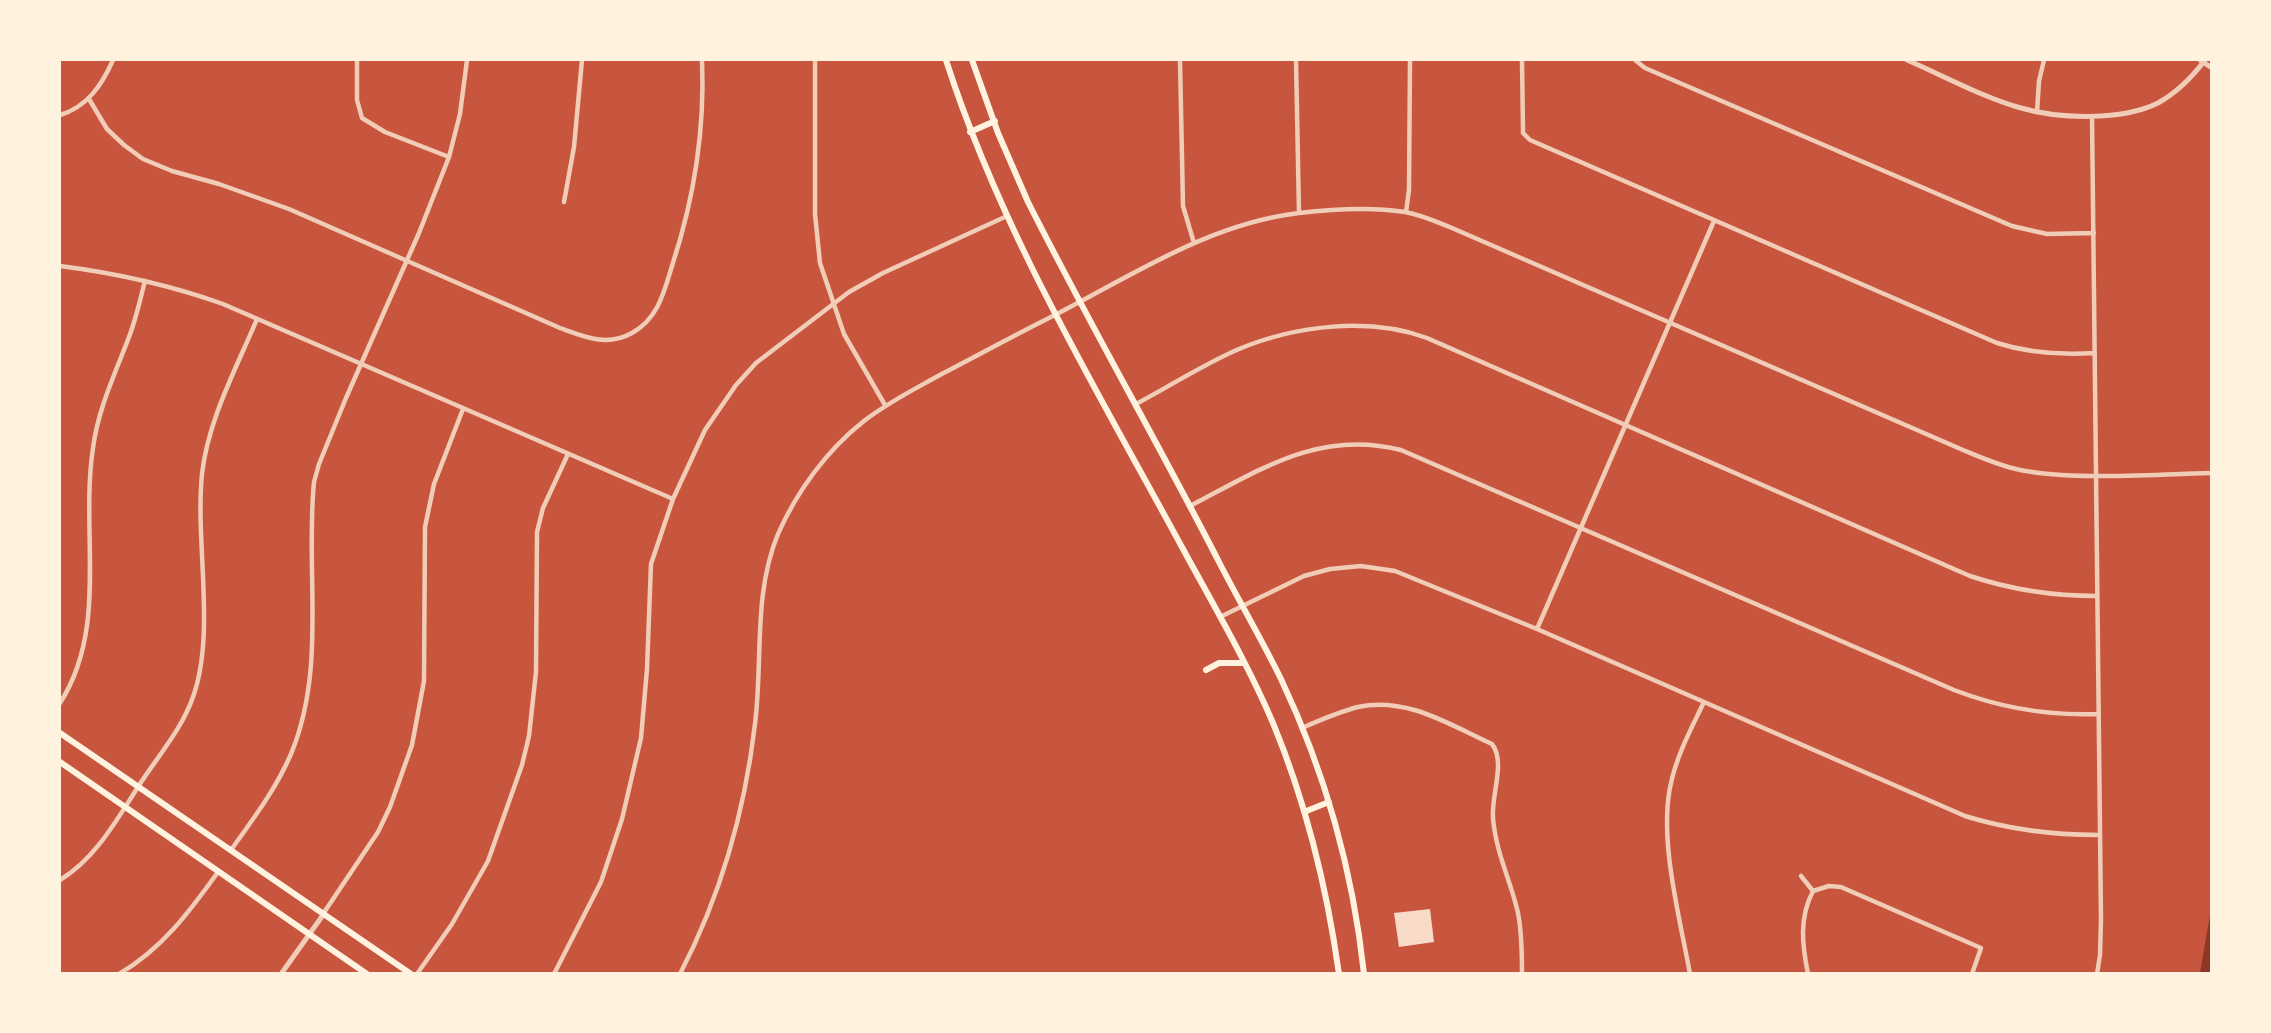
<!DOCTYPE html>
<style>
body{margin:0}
#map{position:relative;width:2271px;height:1033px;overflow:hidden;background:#c8553d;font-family:"Sofia Sans Condensed",sans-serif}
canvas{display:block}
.frame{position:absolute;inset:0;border:61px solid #fff3e0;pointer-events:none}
</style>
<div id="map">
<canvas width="2271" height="1033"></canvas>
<div class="frame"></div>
</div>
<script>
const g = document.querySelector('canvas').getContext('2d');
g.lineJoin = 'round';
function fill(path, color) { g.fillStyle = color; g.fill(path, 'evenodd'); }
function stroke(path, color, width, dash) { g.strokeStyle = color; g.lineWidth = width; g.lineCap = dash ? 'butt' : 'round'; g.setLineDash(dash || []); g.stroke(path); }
const water = new Path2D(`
 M 2211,909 L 2211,973 L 2200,973 Z`);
const building = new Path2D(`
 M 1430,909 L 1434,942 L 1399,947 L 1394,913 Z`);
const minor = new Path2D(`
 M 357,60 L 357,100 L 362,118 L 385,132 L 449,157
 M 815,60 L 815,214 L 820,263 L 844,334 L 885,405
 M 1180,60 L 1183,206 L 1194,243
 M 1296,60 L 1299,213
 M 1522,60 L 1523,129 L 1523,133 L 1530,140 L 1997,343 C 2028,353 2062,355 2095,353
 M 1635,60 L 1645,68 L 2012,226 L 2047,234 L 2094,233
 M 89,99 L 107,129 L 124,145 L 143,159 L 172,171 L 219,184 L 289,209 L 560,328 C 585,337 607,347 632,333 C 658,319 664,292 672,266 C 694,199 705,130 702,60
 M 2037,112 L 2039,81 L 2044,60
 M 60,115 C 87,107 102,85 113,60
 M 2092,116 L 2101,919 L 2100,955 L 2097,974
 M 564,202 L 574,147 L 582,60
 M 1406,212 L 1409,190 L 1410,60
 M 60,266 C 115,273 170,285 223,304 L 673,499
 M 1136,404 C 1170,386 1204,364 1239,349 C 1297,325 1369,317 1427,338 L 1970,576 C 2012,590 2053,596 2097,596
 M 1190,506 C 1260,470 1319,429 1401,450 L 1954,690 C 2001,708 2047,716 2098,714
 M 1220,617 L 1304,576 L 1330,569 L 1361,566 L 1395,571 L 1537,629 L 1965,816 C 2010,830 2052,835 2099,835
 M 1537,629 L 1714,221
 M 60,703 C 109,627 80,533 93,448 C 98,409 115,374 129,337 C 136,319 140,300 145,281
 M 1302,728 C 1320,720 1339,712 1358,707 C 1406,696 1450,725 1492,744 C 1506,762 1491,795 1493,818 C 1496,854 1511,881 1518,913 C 1522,933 1522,954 1522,974
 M 231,850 C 253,819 276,789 291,754 C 327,667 305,573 314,482 L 319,464 L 346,398 L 419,233 L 449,157 L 460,114 L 467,60
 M 1801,876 L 1813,891
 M 60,880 C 95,859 116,821 138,787 C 157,757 181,731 193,697 C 216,633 195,543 202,474 C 208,420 236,369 257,319
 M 323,914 L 378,832 L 390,807 L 412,745 L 424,681 L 425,527 L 434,484 L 463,409
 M 119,974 C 162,949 190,911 218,872
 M 417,974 L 452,924 L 488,861 L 522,765 L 529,736 L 536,672 L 537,532 L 543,508 L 568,454
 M 554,974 L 601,882 L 622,819 L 641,738 L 647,669 L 651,564 L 673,499 L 705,430 L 736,385 L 756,363 L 849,292 L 883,273 L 1007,216
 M 680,974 C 720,897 745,810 755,724 C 763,661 753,594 778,534 C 797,491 827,450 864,421 C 887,403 913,390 938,376 C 975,357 1011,337 1049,318 C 1130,277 1207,224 1299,213 C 1333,209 1372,207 1405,212 C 1422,215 1437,222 1452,228 L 1963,450 C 1982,458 2000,466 2020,470 C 2077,481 2152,474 2212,473
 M 1690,974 C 1680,918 1658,838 1671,783 C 1677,755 1691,729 1703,704
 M 1808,974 C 1802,944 1799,918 1813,891 L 1829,886 L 1841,887 L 1981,948 L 1972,974`);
const tertiary = new Path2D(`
 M 1907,60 C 1944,76 1982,97 2021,108 C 2059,119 2122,121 2158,103 C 2176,93 2193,76 2205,60
 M 2200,60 L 2212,68
 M 281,974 L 323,915`);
const secondary = new Path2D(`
 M 946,60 C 1001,232 1097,390 1183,549 C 1214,606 1248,664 1273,723 C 1306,803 1327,888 1339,974
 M 972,60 L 998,133 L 1028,202 C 1089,323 1157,441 1219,562 C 1239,601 1262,640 1281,679 C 1325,772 1353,871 1364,974
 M 970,132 L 995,121
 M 1206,670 L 1219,663 L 1243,663
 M 60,733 L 411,974
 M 60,762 L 367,974
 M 1304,812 L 1329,802`);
fill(water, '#8f3625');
fill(building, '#f7dbc8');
stroke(minor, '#f1ccb7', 4.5);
stroke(tertiary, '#f1ccb7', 5);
stroke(secondary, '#fff3e0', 6);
</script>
